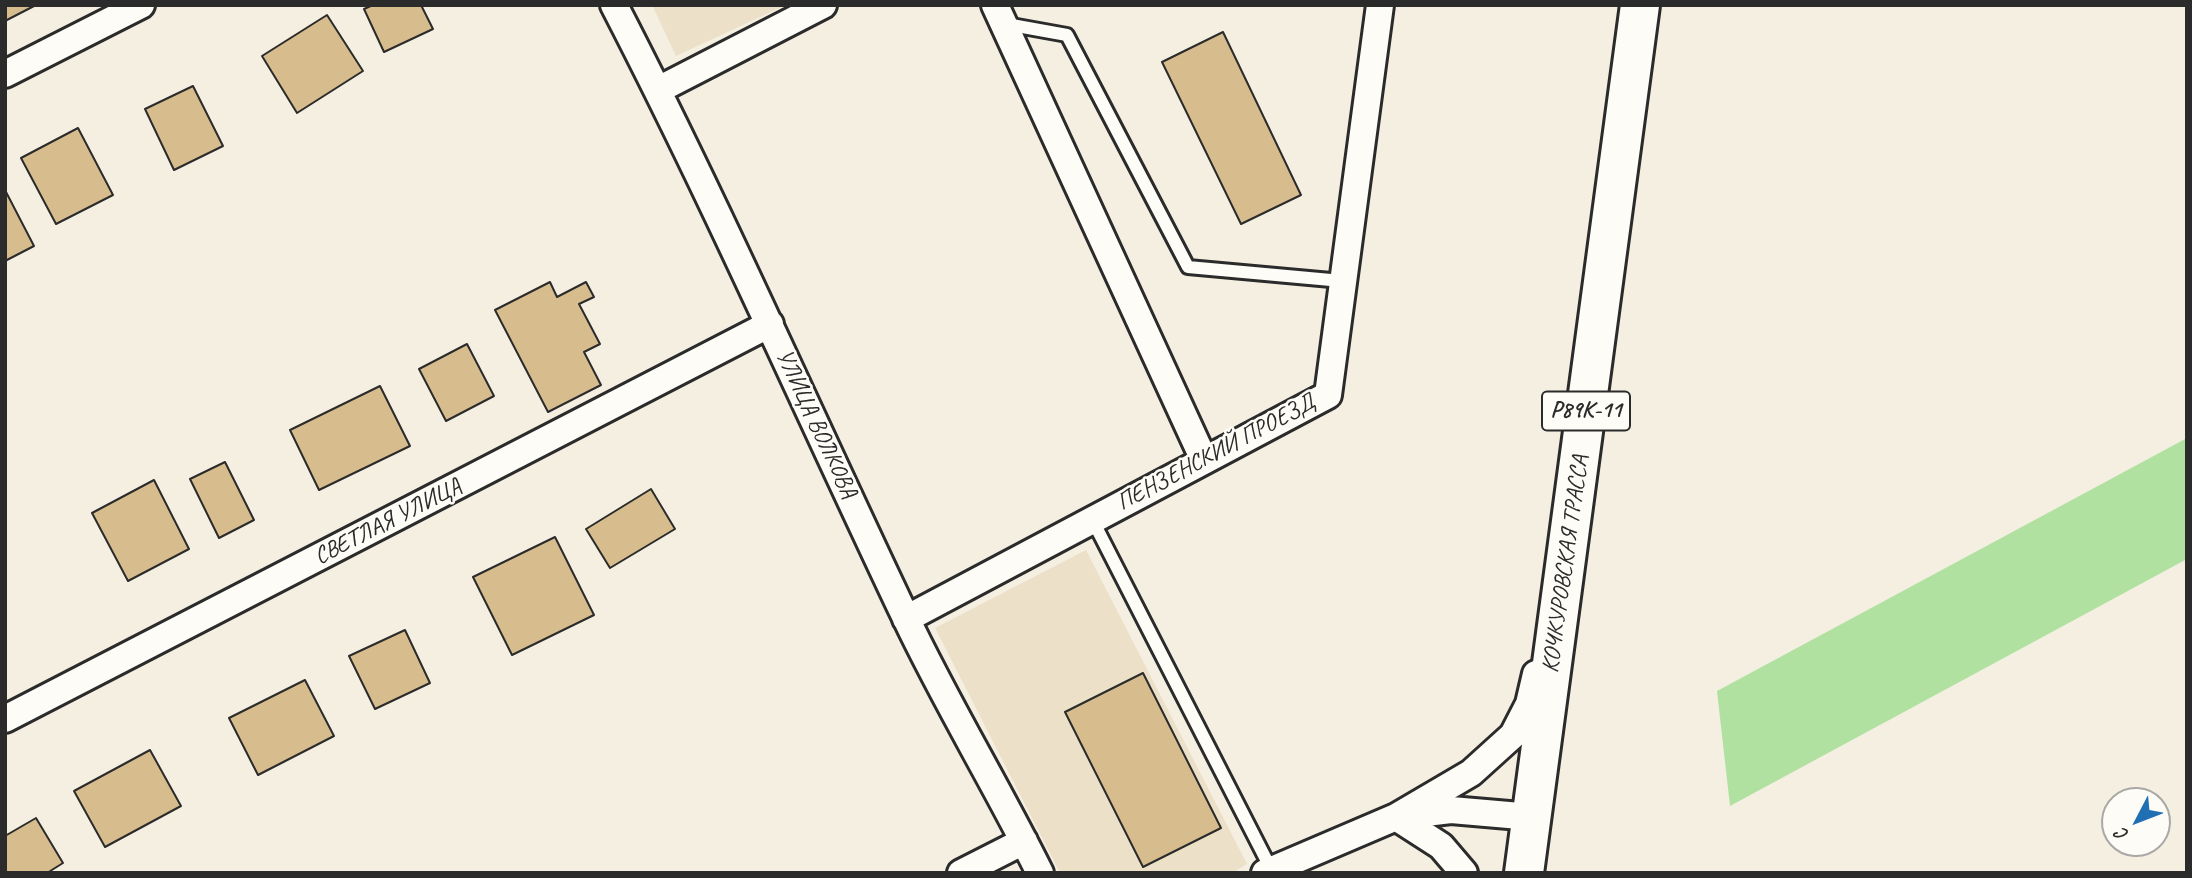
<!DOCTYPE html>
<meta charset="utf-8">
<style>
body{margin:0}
#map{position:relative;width:2192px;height:878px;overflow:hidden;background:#f5efe2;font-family:Caveat,sans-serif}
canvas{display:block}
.frame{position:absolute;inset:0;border:7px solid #2b2b2b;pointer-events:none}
.north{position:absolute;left:2101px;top:787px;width:70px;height:70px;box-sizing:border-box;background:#fdfcf7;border:2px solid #a9a8a5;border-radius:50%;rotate:228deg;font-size:19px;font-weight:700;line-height:28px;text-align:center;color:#2b2b2b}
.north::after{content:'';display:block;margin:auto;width:24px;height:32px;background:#1f6fb2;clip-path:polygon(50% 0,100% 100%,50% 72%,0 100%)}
</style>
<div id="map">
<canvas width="2192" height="878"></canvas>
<div class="frame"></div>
<div class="north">С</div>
</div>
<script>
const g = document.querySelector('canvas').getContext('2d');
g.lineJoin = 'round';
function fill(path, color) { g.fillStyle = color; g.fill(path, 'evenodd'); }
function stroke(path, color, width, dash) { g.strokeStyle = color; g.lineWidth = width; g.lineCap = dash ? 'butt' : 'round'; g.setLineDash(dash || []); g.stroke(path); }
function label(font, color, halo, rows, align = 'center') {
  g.font = font + ' Caveat,sans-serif'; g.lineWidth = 5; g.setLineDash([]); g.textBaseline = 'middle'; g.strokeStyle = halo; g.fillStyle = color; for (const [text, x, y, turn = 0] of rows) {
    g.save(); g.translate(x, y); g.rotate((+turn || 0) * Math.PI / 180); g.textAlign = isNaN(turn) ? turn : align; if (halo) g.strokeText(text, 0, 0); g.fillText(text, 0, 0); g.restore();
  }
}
const built = new Path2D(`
 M 652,5 L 786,5 L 676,56 Z
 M 1086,550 L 1247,864 L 1232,873 L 1060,873 L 935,628 Z`);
const green = new Path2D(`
 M 2187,438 L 2187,559 L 1730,806 L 1717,691 Z`);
const building = new Path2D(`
 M 5,5 L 36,5 L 5,21 Z
 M 373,5 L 421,5 L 433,29 L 384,52 L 364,9 Z
 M 327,15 L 363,71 L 297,113 L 262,56 Z
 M 1223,32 L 1301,195 L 1241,224 L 1162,62 Z
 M 193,86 L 223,146 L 174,170 L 145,109 Z
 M 78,128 L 113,195 L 56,224 L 21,158 Z
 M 5,190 L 34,246 L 5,261 Z
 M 550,282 L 557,297 L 586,282 L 594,297 L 579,304 L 600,344 L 584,352 L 601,385 L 548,412 L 495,310 Z
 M 467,344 L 494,396 L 446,421 L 419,369 Z
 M 380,386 L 410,446 L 319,490 L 290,430 Z
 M 225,462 L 254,520 L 219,538 L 190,479 Z
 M 154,480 L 189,549 L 128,581 L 92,513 Z
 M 651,489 L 675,529 L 610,568 L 586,529 Z
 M 555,537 L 594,615 L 512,655 L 473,577 Z
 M 405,630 L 430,683 L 375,709 L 349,656 Z
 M 1143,673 L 1221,828 L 1143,867 L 1065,712 Z
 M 305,680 L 334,736 L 258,775 L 229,718 Z
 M 150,750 L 181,806 L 105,847 L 74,791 Z
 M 36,818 L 63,863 L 47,873 L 5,873 L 5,836 Z`);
const service = new Path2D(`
 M 1006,24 L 1067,35 L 1188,267 L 1342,281
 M 1092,519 L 1271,869`);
const minor = new Path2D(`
 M 614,5 C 718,206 808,412 905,616 C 946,703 997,786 1040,873
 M 995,5 L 1204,460
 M 5,74 L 141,5
 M 658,90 L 823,5
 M 906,619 L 1328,395 L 1380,5
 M 5,719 L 770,324
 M 1408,815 L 1451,810 L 1532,817
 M 1396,817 L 1441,846 L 1464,873
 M 961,873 L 1024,841
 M 1265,873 L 1396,817 L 1471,773 L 1513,735 L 1529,704 L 1536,674`);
const primary = new Path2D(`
 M 1524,873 L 1640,5`);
const shields = [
 [1586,411,88]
];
const shieldNames = [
 ["Р89К-11",1586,411]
];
const streetNames = [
 ["УЛИЦА ВОЛКОВА",816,424,65],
 ["ПЕНЗЕНСКИЙ ПРОЕЗД",1216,453,-28],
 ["СВЕТЛАЯ УЛИЦА",388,522,-27],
 ["КОЧКУРОВСКАЯ ТРАССА",1566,564,-82]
];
fill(built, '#ece0c8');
fill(green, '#b0e1a1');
fill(building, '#d7bd8d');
stroke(building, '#2b2b2b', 2);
stroke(service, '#2b2b2b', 18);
stroke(minor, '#2b2b2b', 32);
stroke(primary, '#2b2b2b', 44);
stroke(service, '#fdfcf7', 12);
stroke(minor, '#fdfcf7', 26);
stroke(primary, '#fdfcf7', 38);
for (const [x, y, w] of shields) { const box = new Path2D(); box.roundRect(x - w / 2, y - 19.5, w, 39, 5); g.fillStyle = '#fdfcf7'; g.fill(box); stroke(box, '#2b2b2b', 2); }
label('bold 23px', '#2b2b2b', null, shieldNames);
label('24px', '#2b2b2b', '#fdfcf7', streetNames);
</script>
